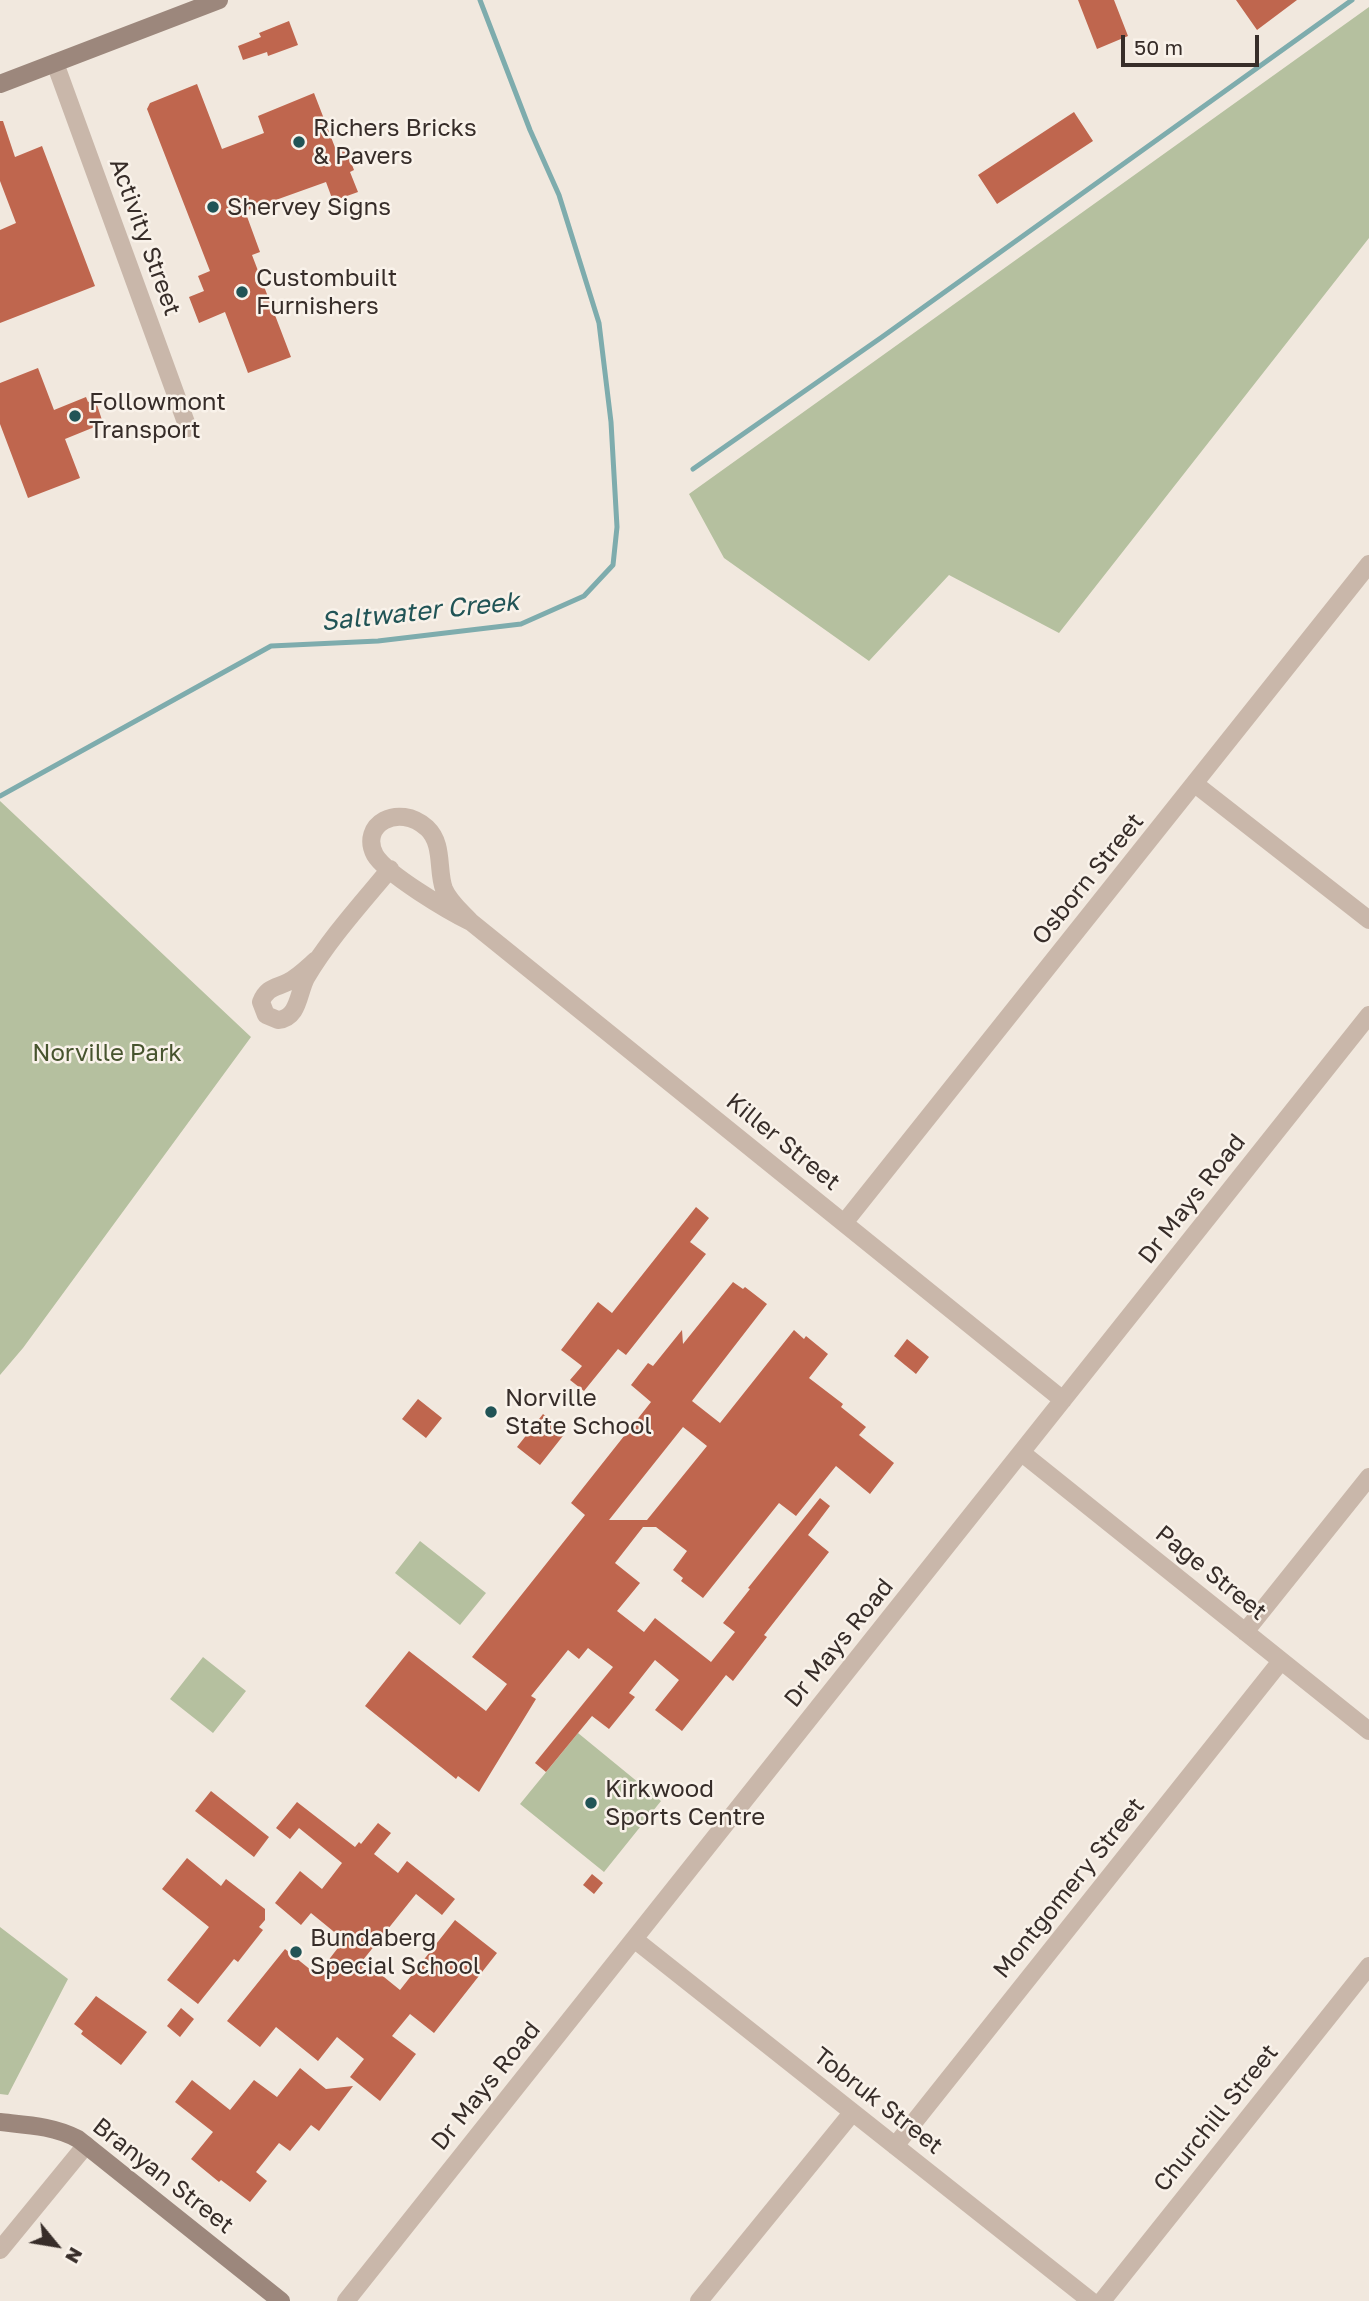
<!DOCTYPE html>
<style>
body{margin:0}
#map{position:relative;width:1369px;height:2301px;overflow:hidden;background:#f1e8de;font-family:"Golos Text",sans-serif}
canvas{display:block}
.north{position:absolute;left:21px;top:2210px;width:70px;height:70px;-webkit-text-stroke:5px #f9f2ea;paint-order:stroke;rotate:120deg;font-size:19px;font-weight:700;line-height:28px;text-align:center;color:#372d29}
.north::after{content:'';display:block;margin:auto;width:24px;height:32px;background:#372d29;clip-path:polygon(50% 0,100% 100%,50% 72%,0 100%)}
.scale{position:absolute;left:1121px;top:35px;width:138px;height:32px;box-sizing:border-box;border:4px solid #372d29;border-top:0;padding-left:9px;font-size:21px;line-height:24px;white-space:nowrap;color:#372d29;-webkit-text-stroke:5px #f9f2ea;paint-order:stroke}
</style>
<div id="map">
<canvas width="1369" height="2301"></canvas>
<div class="north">N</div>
<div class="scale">50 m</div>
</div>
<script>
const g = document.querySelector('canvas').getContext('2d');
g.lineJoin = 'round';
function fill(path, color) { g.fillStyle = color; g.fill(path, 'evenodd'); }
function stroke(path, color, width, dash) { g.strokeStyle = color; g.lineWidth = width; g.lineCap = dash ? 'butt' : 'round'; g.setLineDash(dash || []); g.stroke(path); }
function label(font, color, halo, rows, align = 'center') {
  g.font = font + ' "Golos Text",sans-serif'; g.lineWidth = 5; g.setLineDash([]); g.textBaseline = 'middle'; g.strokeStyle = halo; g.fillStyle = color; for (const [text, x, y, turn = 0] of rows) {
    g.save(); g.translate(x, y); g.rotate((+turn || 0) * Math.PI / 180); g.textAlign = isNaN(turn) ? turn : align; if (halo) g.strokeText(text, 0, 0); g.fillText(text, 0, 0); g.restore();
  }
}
const green = new Path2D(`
 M 1369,7 L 1369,238 L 1059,633 L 949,575 L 869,661 L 724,558 L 689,494 Z
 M 0,801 L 251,1037 L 23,1348 L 0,1375 Z
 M 420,1541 L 486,1593 L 460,1625 L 395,1573 Z
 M 203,1657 L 246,1691 L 213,1733 L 170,1699 Z
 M 578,1733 L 661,1801 L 604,1872 L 520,1804 Z
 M 0,1927 L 68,1979 L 8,2095 L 0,2094 Z`);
const stream = new Path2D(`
 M 693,469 L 882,337 L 1352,0
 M 0,796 L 271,646 L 378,641 L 521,624 L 584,596 L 613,565 L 617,527 L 611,422 L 599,323 L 559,195 L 530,130 L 480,0`);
const building = new Path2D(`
 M 1078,0 L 1114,0 L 1128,36 L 1097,49 Z
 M 1236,0 L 1297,0 L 1257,30 Z
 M 289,21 L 298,45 L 268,56 L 267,52 L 243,60 L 238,46 L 261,37 L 259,33 Z
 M 197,84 L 222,149 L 264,133 L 258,116 L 314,93 L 336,150 L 345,147 L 354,170 L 350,172 L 358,192 L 333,201 L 326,182 L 245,211 L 260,252 L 252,255 L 291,357 L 248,373 L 225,312 L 199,323 L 189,297 L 204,291 L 198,276 L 210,271 L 147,109 L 150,103 Z
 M 1074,112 L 1093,141 L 997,204 L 978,175 Z
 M 0,121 L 3,121 L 15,157 L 42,146 L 95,286 L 0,323 L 0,230 L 16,223 L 0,181 Z
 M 38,368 L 54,410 L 86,397 L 88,402 L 95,399 L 102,420 L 95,422 L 97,426 L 65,439 L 80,478 L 28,498 L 0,424 L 0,383 Z
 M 696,1207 L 709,1218 L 690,1242 L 706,1254 L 626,1355 L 618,1349 L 584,1391 L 570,1380 L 582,1366 L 561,1350 L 598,1302 L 612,1313 Z
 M 733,1282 L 743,1289 L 745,1287 L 767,1304 L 692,1401 L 720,1423 L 794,1330 L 804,1339 L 806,1336 L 828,1354 L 809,1378 L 843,1404 L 841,1407 L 866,1427 L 859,1435 L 894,1463 L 870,1494 L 836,1466 L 796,1516 L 779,1503 L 703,1598 L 681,1581 L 683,1578 L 673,1570 L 687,1551 L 656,1527 L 643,1527 L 615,1563 L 640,1583 L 617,1611 L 644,1632 L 655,1618 L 711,1662 L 735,1632 L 723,1623 L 750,1589 L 748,1588 L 820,1498 L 830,1506 L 808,1535 L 829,1552 L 764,1635 L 767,1637 L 733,1681 L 726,1675 L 682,1731 L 655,1710 L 679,1680 L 655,1660 L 629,1693 L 635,1697 L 609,1729 L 592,1716 L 546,1772 L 535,1763 L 613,1667 L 588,1648 L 579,1659 L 568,1650 L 531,1696 L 536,1699 L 479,1792 L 458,1776 L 456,1779 L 365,1706 L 409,1651 L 486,1711 L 507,1684 L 472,1657 L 585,1515 L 571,1503 L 651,1402 L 631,1385 L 648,1363 L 653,1366 L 682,1330 L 683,1344 ZM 683,1427 L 707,1446 L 647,1520 L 609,1520 Z
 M 907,1339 L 929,1357 L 916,1374 L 894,1356 Z
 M 418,1399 L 442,1418 L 426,1438 L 402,1419 Z
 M 543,1414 L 566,1432 L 540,1465 L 517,1447 Z
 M 211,1791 L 269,1837 L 254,1857 L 195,1811 Z
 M 297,1802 L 355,1847 L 359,1842 L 361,1844 L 378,1823 L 391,1833 L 374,1854 L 398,1873 L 407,1861 L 455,1899 L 442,1915 L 416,1894 L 363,1960 L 400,1990 L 455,1920 L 497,1953 L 434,2033 L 410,2014 L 392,2036 L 416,2054 L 380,2101 L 350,2077 L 364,2059 L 337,2037 L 318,2061 L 276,2027 L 260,2047 L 227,2021 L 285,1949 L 317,1975 L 344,1940 L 311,1913 L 301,1925 L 275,1903 L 300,1871 L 322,1889 L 342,1863 L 299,1828 L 290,1839 L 276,1828 Z
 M 187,1858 L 221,1886 L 226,1879 L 265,1909 L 265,1920 L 259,1927 L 263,1930 L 238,1962 L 234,1959 L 198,2004 L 167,1980 L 209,1927 L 162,1889 Z
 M 592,1874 L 603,1883 L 594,1894 L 583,1885 Z
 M 96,1996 L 147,2032 L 121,2065 L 81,2034 L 83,2031 L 74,2024 Z
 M 181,2008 L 194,2019 L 180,2037 L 167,2026 Z
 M 300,2068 L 326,2089 L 353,2086 L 319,2131 L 311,2125 L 290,2151 L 279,2143 L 256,2172 L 267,2181 L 250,2202 L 221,2180 L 219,2182 L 191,2159 L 213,2132 L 175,2102 L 192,2080 L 230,2110 L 254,2080 L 277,2097 Z`);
const street = new Path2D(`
 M 55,63 L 188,428
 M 1195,784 L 1369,920
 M 471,922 C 450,912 386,874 375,855 C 359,825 398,802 427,828 C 444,844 437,870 444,889 C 450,903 462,912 471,922 L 1063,1400
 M 316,960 C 308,967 298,977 288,982 C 276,988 267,987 261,1002 L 266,1015 L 278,1020 C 299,1018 298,993 306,978 C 329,939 361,904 390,869
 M 844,1223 L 1369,564
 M 1022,1453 L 1369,1731
 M 1245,1632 L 1369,1477
 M 634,1939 L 1091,2301
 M 895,2146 L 1281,1661
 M 0,2250 L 86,2145
 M 346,2301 L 1369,1015
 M 699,2301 L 852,2113
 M 1102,2301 L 1369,1966`);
const secondary = new Path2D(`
 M 0,84 L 219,0
 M 0,2122 C 27,2125 54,2126 78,2139 L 281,2301`);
const markers = [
 [299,142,7,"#215456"],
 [213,207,7,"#215456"],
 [242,292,7,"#215456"],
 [75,416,7,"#215456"],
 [491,1412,7,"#215456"],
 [591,1803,7,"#215456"],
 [296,1952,7,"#215456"]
];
const poiNames = [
 ["Richers Bricks",313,128],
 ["& Pavers",313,156],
 ["Shervey Signs",227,207],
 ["Custombuilt",256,278],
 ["Furnishers",256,306],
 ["Followmont",89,402],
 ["Transport",89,430],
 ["Norville",505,1398],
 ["State School",505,1426],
 ["Kirkwood",605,1789],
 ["Sports Centre",605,1817],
 ["Bundaberg",310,1938],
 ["Special School",310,1966]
];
const streetNames = [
 ["Activity Street",145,237,70],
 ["Osborn Street",1088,879,-51],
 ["Killer Street",783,1142,39],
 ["Dr Mays Road",1192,1199,-52],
 ["Page Street",1211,1573,39],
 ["Dr Mays Road",839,1643,-51],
 ["Montgomery Street",1069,1888,-51],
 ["Dr Mays Road",486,2086,-51],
 ["Tobruk Street",878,2101,38],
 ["Churchill Street",1216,2118,-51],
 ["Branyan Street",163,2176,38]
];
const parkNames = [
 ["Norville Park",107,1053]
];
const waterNames = [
 ["Saltwater Creek",420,612,-6]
];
fill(green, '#b5c09f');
stroke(stream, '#7eacad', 5);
fill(building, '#bf664e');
stroke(street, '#c9b7aa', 18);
stroke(secondary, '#9c877c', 18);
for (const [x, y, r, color] of markers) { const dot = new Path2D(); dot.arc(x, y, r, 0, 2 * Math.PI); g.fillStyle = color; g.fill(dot); stroke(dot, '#f9f2ea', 2.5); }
label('24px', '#372d29', '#f9f2ea', poiNames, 'left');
label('24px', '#372d29', '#f9f2ea', streetNames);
label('24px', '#47542e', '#f9f2ea', parkNames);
label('italic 26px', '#215456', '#f9f2ea', waterNames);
</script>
